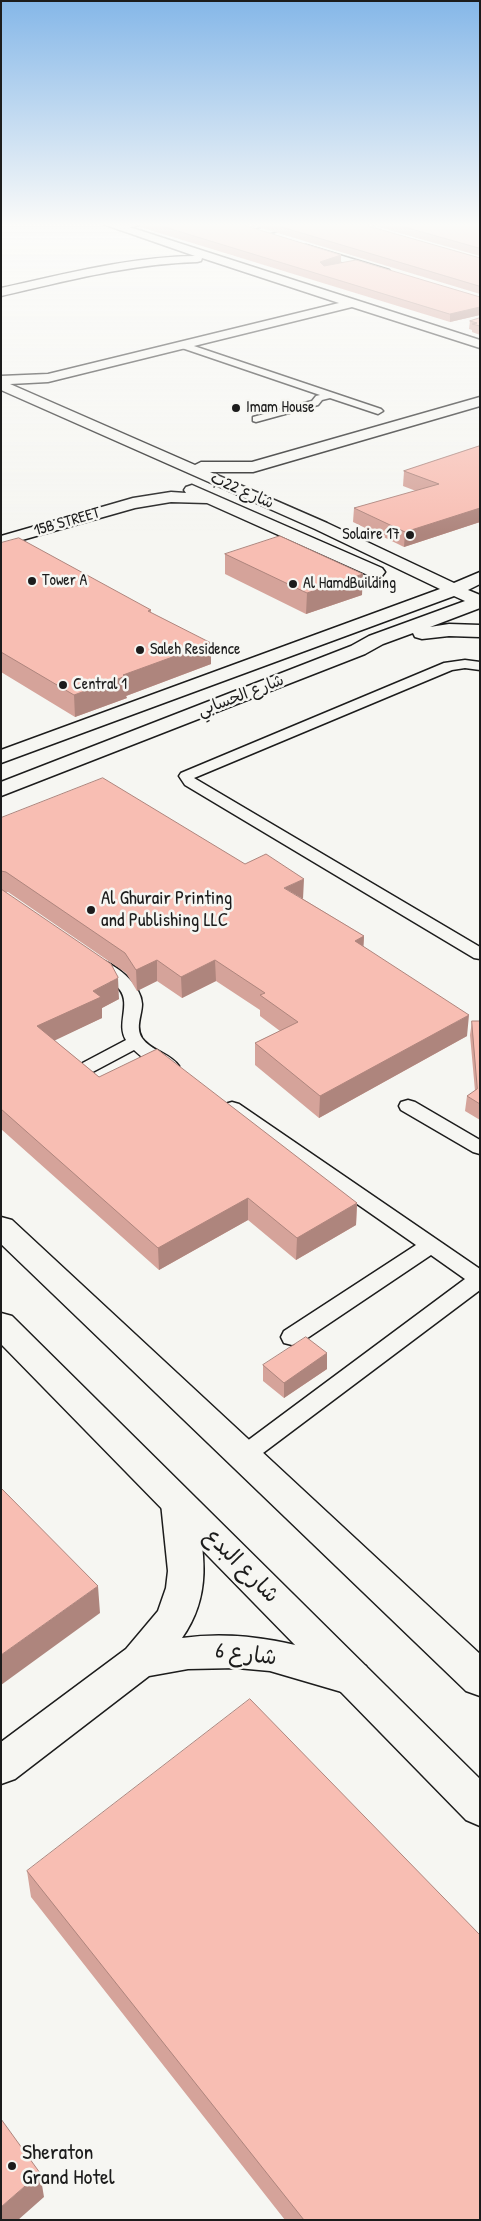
<!DOCTYPE html>
<meta charset="utf-8">
<style>
body{margin:0}
#map{position:relative;width:481px;height:2221px;overflow:hidden;background:#f6f6f2;font-family:"Patrick Hand",sans-serif}
canvas{display:block}
.frame{position:absolute;inset:0;border:2px solid #1c1c1c;pointer-events:none}
</style>
<div id="map">
<canvas width="481" height="2221"></canvas>
<div class="frame"></div>
</div>
<script>
const g = document.querySelector('canvas').getContext('2d');
g.lineJoin = 'round';
function stroke(path, color, width, dash) { g.strokeStyle = color; g.lineWidth = width; g.lineCap = dash ? 'butt' : 'round'; g.setLineDash(dash || []); g.stroke(path); }
function fill(path, color) { g.fillStyle = color; g.fill(path, 'evenodd'); }
function label(font, color, halo, rows, align = 'center') {
  g.font = font + ' "Patrick Hand","Playpen Sans Arabic",sans-serif'; g.lineWidth = 5; g.setLineDash([]); g.textBaseline = 'middle'; g.strokeStyle = halo; g.fillStyle = color; for (const [text, x, y, turn = 0] of rows) {
    g.save(); g.translate(x, y); g.rotate((+turn || 0) * Math.PI / 180); g.textAlign = isNaN(turn) ? turn : align; if (halo) g.strokeText(text, 0, 0); g.fillText(text, 0, 0); g.restore();
  }
}
const service = new Path2D(`
 M 127,224 L 143,224 L 120,230 L 116,228 Z
 M 182,342 L 381,409 L 383,411 L 378,414 L 330,398 L 322,400 L 318,405 L 256,422 L 253,421 L 253,417 L 312,401 L 316,396 L 320,395 L 179,347 L 179,343 Z
 M 465,660 L 480,662 L 480,670 L 465,668 L 452,670 L 194,778 L 480,947 L 480,959 L 474,958 L 185,785 L 179,776 L 181,773 L 444,663 Z
 M 97,959 C 115,963 141,984 142,1004 C 142,1015 135,1027 142,1038 C 151,1051 170,1053 179,1066 L 176,1070 C 162,1074 145,1060 134,1050 L 87,1075 L 81,1077 L 75,1075 L 72,1071 L 75,1067 L 126,1040 C 116,1024 131,1005 120,990 C 113,980 101,974 91,968 L 89,964 L 91,960 Z
 M 408,1100 L 415,1102 L 480,1140 L 480,1154 L 473,1152 L 401,1110 L 399,1106 L 401,1102 Z
 M 232,1102 L 239,1104 L 480,1269 L 480,1290 L 251,1462 L 243,1465 L 235,1462 L 231,1456 L 235,1450 L 465,1279 L 431,1255 L 300,1343 L 292,1345 L 284,1343 L 281,1337 L 284,1331 L 416,1245 L 225,1112 L 223,1108 L 225,1104 Z`);
const minor = new Path2D(`
 M 103,224 L 120,224 L 480,340 L 480,348 L 352,307 L 48,382 L 10,384 L 195,465 L 201,462 L 252,462 L 480,397 L 480,406 L 253,472 L 210,472 L 327,523 L 454,583 L 480,572 L 480,584 L 468,590 L 480,595 L 480,608 L 430,627 L 449,624 L 480,625 L 480,637 L 449,636 L 422,639 L 415,637 L 413,633 L 383,644 L 365,654 L 1,796 L 1,782 L 351,646 L 369,636 L 465,601 L 454,596 L 1,763 L 1,750 L 440,589 L 315,529 L 1,390 L 1,376 L 48,374 L 339,303 L 202,258 L 201,261 L 197,262 C 130,264 66,281 1,296 L 1,288 C 65,274 129,257 195,256 Z
 M 280,224 L 302,224 L 297,227 L 227,242 L 221,239 L 223,237 Z
 M 306,245 L 389,270 L 391,272 L 385,275 L 302,250 L 300,248 L 302,246 Z
 M 192,485 L 382,568 L 385,572 L 382,576 L 370,576 L 207,503 L 171,502 L 135,508 L 1,546 L 1,536 L 133,498 L 171,492 L 186,493 L 184,490 L 186,487 Z
 M 178,1489 L 190,1493 L 195,1503 C 204,1552 213,1594 182,1638 C 245,1629 306,1645 366,1666 L 371,1678 L 366,1690 L 352,1695 L 270,1671 L 237,1668 L 188,1669 L 149,1676 L 15,1779 L 1,1784 L 1,1742 L 126,1649 L 158,1611 L 166,1588 L 168,1571 L 161,1503 L 166,1493 Z`);
const secondary = new Path2D(`
 M 1,1217 L 12,1220 L 480,1654 L 480,1696 L 466,1691 L 1,1244 Z
 M 1,1313 L 12,1316 L 480,1779 L 480,1826 L 466,1820 L 1,1344 Z`);
const wall = new Path2D(`
 M 140,224 L 240,224 L 341,255 L 341,263 L 480,297 L 480,315 L 450,322 L 140,227 Z
 M 248,224 L 361,224 L 480,258 L 480,294 Z
 M 368,224 L 480,224 L 480,256 Z
 M 480,318 L 480,335 L 472,332 L 472,330 L 469,329 L 470,321 Z
 M 480,446 L 480,522 L 404,547 L 353,522 L 354,508 L 416,491 L 403,486 L 404,471 Z
 M 1,543 L 151,610 L 151,613 L 211,664 L 126,696 L 127,698 L 75,717 L 1,672 Z
 M 225,554 L 362,595 L 306,614 L 225,574 Z
 M 1,818 L 303,899 L 364,936 L 363,946 L 467,1036 L 319,1118 L 255,1065 L 255,1043 L 280,1031 L 260,1016 L 260,1010 L 216,981 L 182,998 L 157,981 L 137,991 L 126,973 L 8,892 L 6,892 L 119,999 L 102,1008 L 102,1018 L 54,1040 L 99,1077 L 357,1203 L 356,1225 L 296,1260 L 248,1220 L 159,1270 L 1,1129 Z
 M 472,1021 L 480,1021 L 480,1120 L 465,1111 L 467,1096 L 475,1091 L 470,1035 Z
 M 327,1353 L 327,1369 L 284,1398 L 263,1381 L 263,1365 Z
 M 27,1871 L 480,2220 L 285,2220 L 31,1897 Z`);
const shadedWall = new Path2D(`
 M 341,255 L 341,263 L 319,269 L 320,262 Z
 M 480,307 L 480,315 L 450,322 L 450,314 Z
 M 480,508 L 480,522 L 404,547 L 405,532 Z
 M 363,574 L 362,595 L 306,614 L 307,593 Z
 M 211,643 L 211,664 L 126,696 L 127,698 L 75,717 L 74,695 L 123,675 Z
 M 304,879 L 303,899 L 284,888 Z
 M 364,936 L 363,957 L 355,941 Z
 M 157,960 L 157,981 L 137,991 L 136,970 Z
 M 215,960 L 216,981 L 182,998 L 181,977 Z
 M 118,978 L 119,999 L 102,1008 L 102,1018 L 39,1048 L 37,1026 L 93,991 Z
 M 469,1015 L 467,1036 L 319,1118 L 320,1096 Z
 M 248,1198 L 248,1220 L 159,1270 L 158,1248 Z
 M 357,1203 L 356,1225 L 296,1260 L 297,1238 Z
 M 327,1353 L 327,1369 L 284,1398 L 284,1383 Z
 M 98,1586 L 100,1613 L 1,1685 L 1,1655 Z
 M 40,2173 L 44,2197 L 18,2220 L 1,2220 L 1,2207 Z`);
const building = new Path2D(`
 M 155,224 L 240,224 L 341,255 L 320,262 L 324,266 L 356,260 L 480,297 L 480,307 L 450,314 Z
 M 272,224 L 361,224 L 480,258 L 480,286 Z
 M 394,224 L 480,224 L 480,248 Z
 M 480,318 L 480,326 L 472,324 L 477,323 L 470,321 Z
 M 480,446 L 480,508 L 405,532 L 354,508 L 439,484 L 404,471 Z
 M 280,536 L 363,574 L 307,593 L 225,554 Z
 M 19,538 L 151,610 L 148,611 L 211,643 L 123,675 L 126,676 L 74,695 L 1,652 L 1,543 Z
 M 103,778 L 245,864 L 266,854 L 304,879 L 284,888 L 364,936 L 355,941 L 469,1015 L 320,1096 L 255,1043 L 298,1022 L 260,995 L 265,993 L 215,960 L 181,977 L 157,960 L 136,970 L 125,953 L 6,872 L 1,871 L 1,818 Z
 M 1,889 L 111,964 L 118,977 L 118,978 L 93,991 L 101,997 L 37,1026 L 99,1077 L 157,1049 L 357,1203 L 297,1238 L 248,1198 L 158,1248 L 1,1109 Z
 M 472,1021 L 480,1021 L 480,1104 L 467,1096 L 477,1089 Z
 M 306,1337 L 327,1353 L 284,1383 L 263,1365 Z
 M 1,1488 L 98,1586 L 1,1655 Z
 M 250,1699 L 480,1935 L 480,2220 L 304,2220 L 27,1871 Z
 M 1,2119 L 40,2173 L 1,2207 Z`);
const markers = [
 [236,408,5,"#1c1c1c"],
 [410,535,5,"#1c1c1c"],
 [32,581,5,"#1c1c1c"],
 [293,584,5,"#1c1c1c"],
 [140,650,5,"#1c1c1c"],
 [63,685,5,"#1c1c1c"],
 [91,910,5,"#1c1c1c"],
 [12,2166,5,"#1c1c1c"]
];
const farPoinames = [
 ["Imam House",246,408],
 ["Solaire 17",400,535,"right"],
 ["Tower A",42,581],
 ["Al HamdBuilding",303,584],
 ["Saleh Residence",150,650],
 ["Central 1",73,685]
];
const farStreetnames = [
 ["شارع 22ب",242,491,24],
 ["15B STREET",67,522,-16],
 ["شارع الحسابي",241,696,-21]
];
const poiNames = [
 ["Al Ghurair Printing",101,899],
 ["and Publishing LLC",101,921]
];
const nearStreetnames = [
 ["شارع البدع",241,1566,45],
 ["شارع 6",246,1655,7]
];
const nearPoinames = [
 ["Sheraton",22,2153],
 ["Grand Hotel",22,2178]
];
stroke(service, '#1c1c1c', 3);
stroke(minor, '#1c1c1c', 3);
stroke(secondary, '#1c1c1c', 3);
fill(service, '#f6f6f2');
fill(minor, '#f6f6f2');
fill(secondary, '#f6f6f2');
fill(wall, '#d5a39a');
fill(shadedWall, '#ae857d');
fill(building, '#f8beb3');
stroke(building, '#ae857d', 1);
const sky = g.createLinearGradient(0, 0, 0, 535);
sky.addColorStop(0, '#85b7e8');
sky.addColorStop(0.42, '#fbfbf9');
sky.addColorStop(1, '#fbfbf900');
g.fillStyle = sky;
g.fillRect(0, 0, 481, 535);
for (const [x, y, r, color] of markers) { const dot = new Path2D(); dot.arc(x, y, r, 0, 2 * Math.PI); g.fillStyle = color; g.fill(dot); stroke(dot, '#f6f6f2', 2); }
label('16px', '#1c1c1c', '#f6f6f2', farPoinames, 'left');
label('16px', '#1c1c1c', '#f6f6f2', farStreetnames);
label('19px', '#1c1c1c', '#f6f6f2', poiNames, 'left');
label('22px', '#1c1c1c', '#f6f6f2', nearStreetnames);
label('22px', '#1c1c1c', '#f6f6f2', nearPoinames, 'left');
</script>
